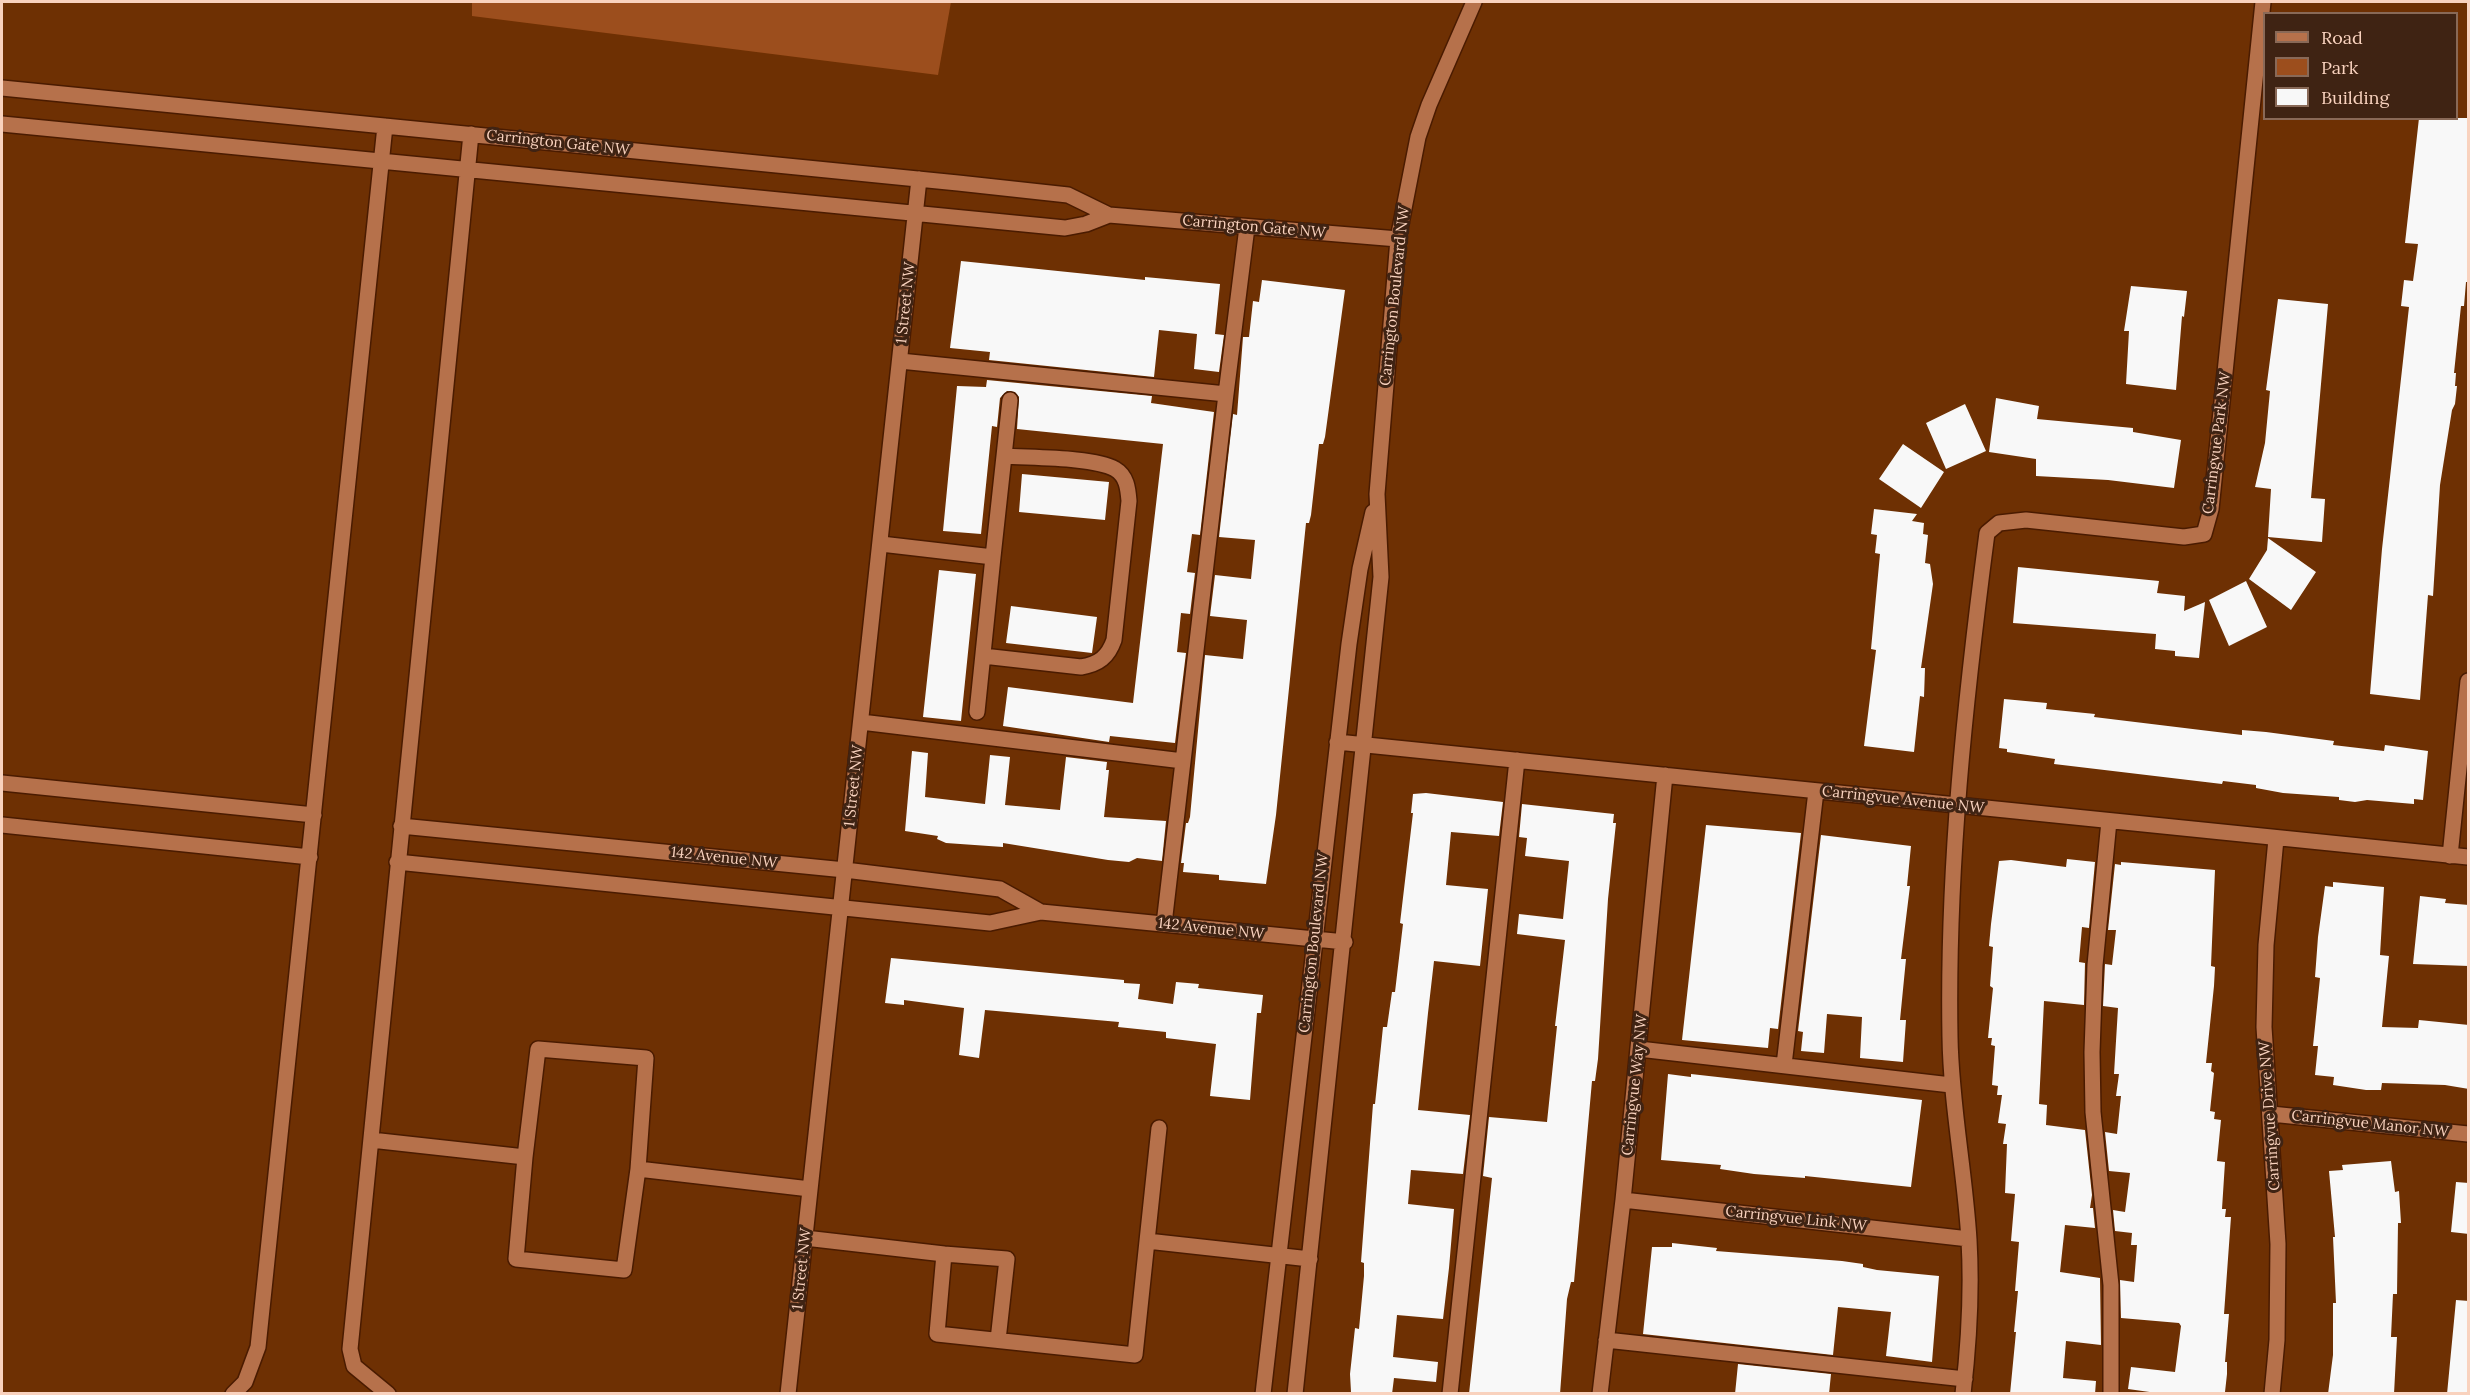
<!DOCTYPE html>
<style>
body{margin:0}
#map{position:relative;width:2470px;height:1395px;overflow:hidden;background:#6e3003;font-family:Lora,serif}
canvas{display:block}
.frame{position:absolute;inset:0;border:3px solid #f9d2be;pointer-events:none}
.legend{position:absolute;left:2263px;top:12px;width:195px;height:108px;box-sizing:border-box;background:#3f2313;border:2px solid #896957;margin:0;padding:8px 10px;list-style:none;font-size:18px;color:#f9d2be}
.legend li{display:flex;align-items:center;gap:12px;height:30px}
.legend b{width:30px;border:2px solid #896957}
</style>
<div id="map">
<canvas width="2470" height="1395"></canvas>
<div class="frame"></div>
<ul class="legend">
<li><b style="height:8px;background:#b6714b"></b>Road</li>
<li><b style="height:16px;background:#9c4e1d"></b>Park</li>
<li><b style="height:16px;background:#f8f8f8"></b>Building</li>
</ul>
</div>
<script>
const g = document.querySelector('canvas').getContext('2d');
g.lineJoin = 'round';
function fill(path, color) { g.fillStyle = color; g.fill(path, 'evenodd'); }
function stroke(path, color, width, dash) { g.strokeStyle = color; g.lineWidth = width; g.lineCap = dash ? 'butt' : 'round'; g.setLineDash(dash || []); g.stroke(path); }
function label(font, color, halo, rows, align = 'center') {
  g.font = font + ' Lora,serif'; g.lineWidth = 6; g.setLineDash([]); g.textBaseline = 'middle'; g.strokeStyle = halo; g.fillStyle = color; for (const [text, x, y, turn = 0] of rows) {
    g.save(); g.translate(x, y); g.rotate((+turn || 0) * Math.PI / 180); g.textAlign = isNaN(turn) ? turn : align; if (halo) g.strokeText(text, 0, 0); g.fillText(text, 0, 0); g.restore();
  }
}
const green = new Path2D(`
 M 472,2 L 951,2 L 938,75 L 472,16 Z`);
const building = new Path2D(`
 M 2419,118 L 2469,118 L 2469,282 L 2466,282 L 2464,306 L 2461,306 L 2454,373 L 2456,373 L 2455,386 L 2457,386 L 2455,404 L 2452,410 L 2440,485 L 2433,596 L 2428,595 L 2420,700 L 2370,694 L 2382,549 L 2409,307 L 2401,306 L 2404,280 L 2413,281 L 2418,244 L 2405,243 Z
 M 961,261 L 1145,280 L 1145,277 L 1220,284 L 1215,334 L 1224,335 L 1219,372 L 1194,369 L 1197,334 L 1159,330 L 1154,377 L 989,360 L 990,352 L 950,348 Z
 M 1262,280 L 1345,290 L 1325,437 L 1323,444 L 1319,444 L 1311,515 L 1309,523 L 1306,523 L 1276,815 L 1266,884 L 1219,880 L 1219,875 L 1183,872 L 1184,863 L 1181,863 L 1186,823 L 1188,823 L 1190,817 L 1205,655 L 1243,659 L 1247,620 L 1210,616 L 1215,575 L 1251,579 L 1255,540 L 1219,537 L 1233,414 L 1237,415 L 1243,337 L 1249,337 L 1253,301 L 1259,302 Z
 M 2131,286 L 2187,291 L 2184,317 L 2182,316 L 2176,390 L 2126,384 L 2129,331 L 2124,331 Z
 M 2278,299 L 2328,304 L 2311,498 L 2325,499 L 2322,542 L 2268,537 L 2271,489 L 2255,487 L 2265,443 L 2270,391 L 2266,390 Z
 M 987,380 L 1152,396 L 1151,403 L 1214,412 L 1200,535 L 1192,534 L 1187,572 L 1195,573 L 1190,614 L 1181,613 L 1177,652 L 1186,653 L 1175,743 L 1110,736 L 1109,742 L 1003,726 L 1008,687 L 1133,703 L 1163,444 L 1017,429 L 1019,397 L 1015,392 L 1007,391 L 1000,398 L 997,427 L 992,426 L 981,534 L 943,531 L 957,386 L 986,387 Z
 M 1996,398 L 2039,406 L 2037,419 L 2133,428 L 2133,432 L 2181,440 L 2174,488 L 2108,480 L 2036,476 L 2036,459 L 1989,452 Z
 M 1965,404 L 1986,451 L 1946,469 L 1926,423 Z
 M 1903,444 L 1944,472 L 1921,508 L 1879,479 Z
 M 1022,474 L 1109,482 L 1105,520 L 1019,512 Z
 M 1874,509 L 1917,514 L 1912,521 L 1924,523 L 1923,534 L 1928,535 L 1925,563 L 1930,564 L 1933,584 L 1921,668 L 1925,668 L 1924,697 L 1920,696 L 1914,752 L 1864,746 L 1876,650 L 1871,649 L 1880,554 L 1875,553 L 1877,535 L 1871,534 Z
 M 2268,538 L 2316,572 L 2291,610 L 2249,579 L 2267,550 Z
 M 2018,567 L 2159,581 L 2157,593 L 2185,596 L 2184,611 L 2205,602 L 2199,658 L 2175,656 L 2175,651 L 2155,649 L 2156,634 L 2013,623 Z
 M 939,570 L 976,574 L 961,721 L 923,717 Z
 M 2246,581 L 2267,627 L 2229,646 L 2209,600 Z
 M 1011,606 L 1097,617 L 1092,653 L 1006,643 Z
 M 2004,699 L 2047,703 L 2046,709 L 2095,714 L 2094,717 L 2242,735 L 2242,730 L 2266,732 L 2334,741 L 2333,745 L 2384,751 L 2385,745 L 2428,751 L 2423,800 L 2414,799 L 2414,804 L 2367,800 L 2355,802 L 2339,800 L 2339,797 L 2283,793 L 2256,788 L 2256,785 L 2223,781 L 2222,784 L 2054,764 L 2055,759 L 2007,752 L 2007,749 L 1999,748 Z
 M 912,751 L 928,753 L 925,797 L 985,804 L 990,755 L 1010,757 L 1005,805 L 1060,810 L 1066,757 L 1107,762 L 1106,770 L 1109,770 L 1104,817 L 1166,821 L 1162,861 L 1137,858 L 1129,862 L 1108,860 L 1003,843 L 1003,847 L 946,843 L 937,839 L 938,836 L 905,831 Z
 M 1426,793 L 1503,802 L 1499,836 L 1451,832 L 1446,885 L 1488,889 L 1480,966 L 1434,961 L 1428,1013 L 1418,1110 L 1470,1115 L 1463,1174 L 1411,1170 L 1408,1204 L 1454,1209 L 1449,1268 L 1443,1319 L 1397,1315 L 1393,1357 L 1438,1362 L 1436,1382 L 1394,1378 L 1392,1394 L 1353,1394 L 1351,1392 L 1350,1374 L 1355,1328 L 1359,1329 L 1364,1276 L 1364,1263 L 1361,1262 L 1373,1104 L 1375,1104 L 1383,1027 L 1387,1027 L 1392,992 L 1395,992 L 1403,924 L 1400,923 L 1413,813 L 1411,813 L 1413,794 Z
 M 1522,804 L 1614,814 L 1613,823 L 1616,823 L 1608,899 L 1598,1059 L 1595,1081 L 1592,1081 L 1574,1282 L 1571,1282 L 1567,1299 L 1560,1394 L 1469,1394 L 1492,1178 L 1483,1176 L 1489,1117 L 1547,1122 L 1557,1026 L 1555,1026 L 1565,940 L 1517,934 L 1519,914 L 1563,919 L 1569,861 L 1525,856 L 1527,838 L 1519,837 Z
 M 1706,825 L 1801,833 L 1778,1029 L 1770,1028 L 1768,1048 L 1682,1040 Z
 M 1821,835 L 1911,846 L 1907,886 L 1910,886 L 1901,959 L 1906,959 L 1900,1020 L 1906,1020 L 1903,1062 L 1860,1058 L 1862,1017 L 1827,1014 L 1824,1053 L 1801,1051 L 1803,1032 L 1798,1031 Z
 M 2067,859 L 2095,862 L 2089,928 L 2082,927 L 2079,962 L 2085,963 L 2084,1005 L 2044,1001 L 2039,1104 L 2047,1105 L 2046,1125 L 2085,1130 L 2092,1195 L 2090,1208 L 2093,1208 L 2095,1228 L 2065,1225 L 2060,1272 L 2100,1278 L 2101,1345 L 2066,1341 L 2063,1378 L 2096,1381 L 2095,1394 L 2010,1394 L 2016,1332 L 2014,1332 L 2018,1291 L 2015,1291 L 2019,1242 L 2011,1241 L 2015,1194 L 2005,1193 L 2007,1144 L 2003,1144 L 2006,1124 L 1998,1123 L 2002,1095 L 1997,1095 L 1998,1086 L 1992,1085 L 1995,1046 L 1991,1045 L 1992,1038 L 1988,1038 L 1993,988 L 1990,986 L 1993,947 L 1989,946 L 1991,924 L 1999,861 L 2011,860 L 2066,867 Z
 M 2121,862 L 2215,870 L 2211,966 L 2215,967 L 2214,986 L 2206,1063 L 2212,1063 L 2211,1071 L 2214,1073 L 2210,1111 L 2215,1112 L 2214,1119 L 2221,1120 L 2217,1161 L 2225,1162 L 2222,1209 L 2226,1209 L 2225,1217 L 2231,1217 L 2224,1314 L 2229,1314 L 2225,1362 L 2227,1362 L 2227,1374 L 2225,1392 L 2222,1394 L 2164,1394 L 2128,1389 L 2131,1367 L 2175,1372 L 2181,1326 L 2179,1323 L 2121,1318 L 2120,1280 L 2134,1282 L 2137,1245 L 2131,1245 L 2132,1233 L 2115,1231 L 2113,1210 L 2125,1212 L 2130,1173 L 2109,1171 L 2105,1132 L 2117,1134 L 2121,1096 L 2116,1096 L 2119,1074 L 2114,1074 L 2118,1008 L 2103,1006 L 2105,964 L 2112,965 L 2116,930 L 2108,930 L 2115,864 L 2121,865 Z
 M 2333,882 L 2384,887 L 2380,955 L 2389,956 L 2382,1027 L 2418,1028 L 2419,1020 L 2469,1025 L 2469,1089 L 2445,1085 L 2382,1083 L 2381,1090 L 2366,1090 L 2333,1085 L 2334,1077 L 2315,1075 L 2318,1046 L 2313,1046 L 2320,978 L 2315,977 L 2318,937 L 2325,886 L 2333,887 Z
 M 2420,896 L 2446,899 L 2445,903 L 2469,905 L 2469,966 L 2413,964 Z
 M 891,958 L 1124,980 L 1124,983 L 1140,984 L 1138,999 L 1173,1004 L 1176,982 L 1199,984 L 1198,988 L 1263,995 L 1261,1013 L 1257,1013 L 1250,1100 L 1210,1096 L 1216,1044 L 1166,1038 L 1166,1032 L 1118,1027 L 1119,1022 L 985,1010 L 979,1058 L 959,1055 L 964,1008 L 904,1000 L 904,1005 L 885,1003 Z
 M 1668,1074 L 1691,1077 L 1691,1074 L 1922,1100 L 1911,1187 L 1805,1176 L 1805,1178 L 1754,1174 L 1720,1169 L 1721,1165 L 1661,1160 Z
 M 2391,1161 L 2395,1192 L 2399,1191 L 2401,1223 L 2398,1223 L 2397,1294 L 2393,1294 L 2391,1337 L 2397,1337 L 2394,1394 L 2328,1394 L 2333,1355 L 2333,1303 L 2336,1303 L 2333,1237 L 2335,1237 L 2329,1171 L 2343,1170 L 2342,1165 Z
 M 2456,1182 L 2469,1183 L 2469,1234 L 2451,1232 Z
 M 1672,1243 L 1717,1248 L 1716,1251 L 1842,1261 L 1863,1264 L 1863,1267 L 1877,1270 L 1939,1276 L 1932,1362 L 1886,1356 L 1891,1312 L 1838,1307 L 1833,1355 L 1643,1334 L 1652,1247 L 1672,1247 Z
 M 2456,1300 L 2469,1301 L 2469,1394 L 2447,1394 Z
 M 1738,1364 L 1831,1374 L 1829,1394 L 1735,1394 Z`);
const minor = new Path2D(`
 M 2,88 L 958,183 L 1068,195 L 1109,215 L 1398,239
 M 2,124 L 1065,228 L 1086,224 L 1109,215
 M 900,361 L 1226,394 L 1164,924
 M 1226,394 L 1247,227
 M 1004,456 L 1010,400
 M 881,544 L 993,557 L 977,712
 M 983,656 L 1081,667 C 1099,664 1108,657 1114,640 L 1129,501 C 1128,489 1127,476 1115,469 C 1093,457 1031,458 1004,456 L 993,557
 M 861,722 L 1183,761
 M 1337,742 L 2468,857
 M 2,783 L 314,815
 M 2109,821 L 2095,965 L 2092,1052 L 2093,1112 L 2111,1285 L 2111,1394
 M 2,825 L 310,857
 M 401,826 L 845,870 L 1000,889 L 1041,912
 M 2450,856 L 2468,681
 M 397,862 L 990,923 L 1041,912 L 1345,942
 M 1639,1049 L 1951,1085
 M 1784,1065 L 1816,791
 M 2271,1114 L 2468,1134
 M 371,1140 L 525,1157 L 538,1049 L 646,1058 L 638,1169 L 624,1270 L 516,1259 L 525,1157
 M 638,1169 L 810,1189
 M 1623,1200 L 1969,1239
 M 805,1238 L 944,1254 L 937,1334 L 1135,1355 L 1147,1241 L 1310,1259
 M 1147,1241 L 1159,1128
 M 944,1254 L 1007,1259 L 998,1340
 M 1606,1340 L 1965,1379
 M 233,1394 L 245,1382 L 258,1347 L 385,126
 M 388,1394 L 354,1366 L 350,1349 L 471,134
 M 788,1394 L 919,179
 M 1263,1394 L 1349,644 L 1360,569 L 1373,512
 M 1295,1394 L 1381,577 L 1377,494 L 1398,239 L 1418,137 L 1429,105 L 1474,2
 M 1450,1394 L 1517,760
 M 1600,1394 L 1623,1200 L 1665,775
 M 1963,1394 C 1969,1342 1972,1291 1969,1240 C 1965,1172 1951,1105 1950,1037 C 1947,869 1965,700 1987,533 L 1999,523 L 2026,520 L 2184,537 L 2204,534 L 2211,509 L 2263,2
 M 2272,1394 L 2277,1340 L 2278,1244 L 2264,1027 L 2266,945 L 2276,839`);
const streetNames = [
 ["Carrington Gate NW",558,143,6],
 ["Carrington Gate NW",1254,227,5],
 ["Carrington Boulevard NW",1395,296,-84],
 ["1 Street NW",906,303,-84],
 ["Carringvue Park NW",2217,443,-83],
 ["1 Street NW",854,786,-84],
 ["Carringvue Avenue NW",1903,800,6],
 ["142 Avenue NW",724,858,6],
 ["142 Avenue NW",1211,929,6],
 ["Carrington Boulevard NW",1314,943,-84],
 ["Carringvue Way NW",1635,1085,-84],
 ["Carringvue Drive NW",2270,1116,-94],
 ["Carringvue Manor NW",2370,1124,6],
 ["Carringvue Link NW",1796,1219,6],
 ["1 Street NW",802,1269,-84]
];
fill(green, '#9c4e1d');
fill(building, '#f8f8f8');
stroke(minor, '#4a1b00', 18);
stroke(minor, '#b6714b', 15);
label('15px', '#f9d2be', '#3f2313', streetNames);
</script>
